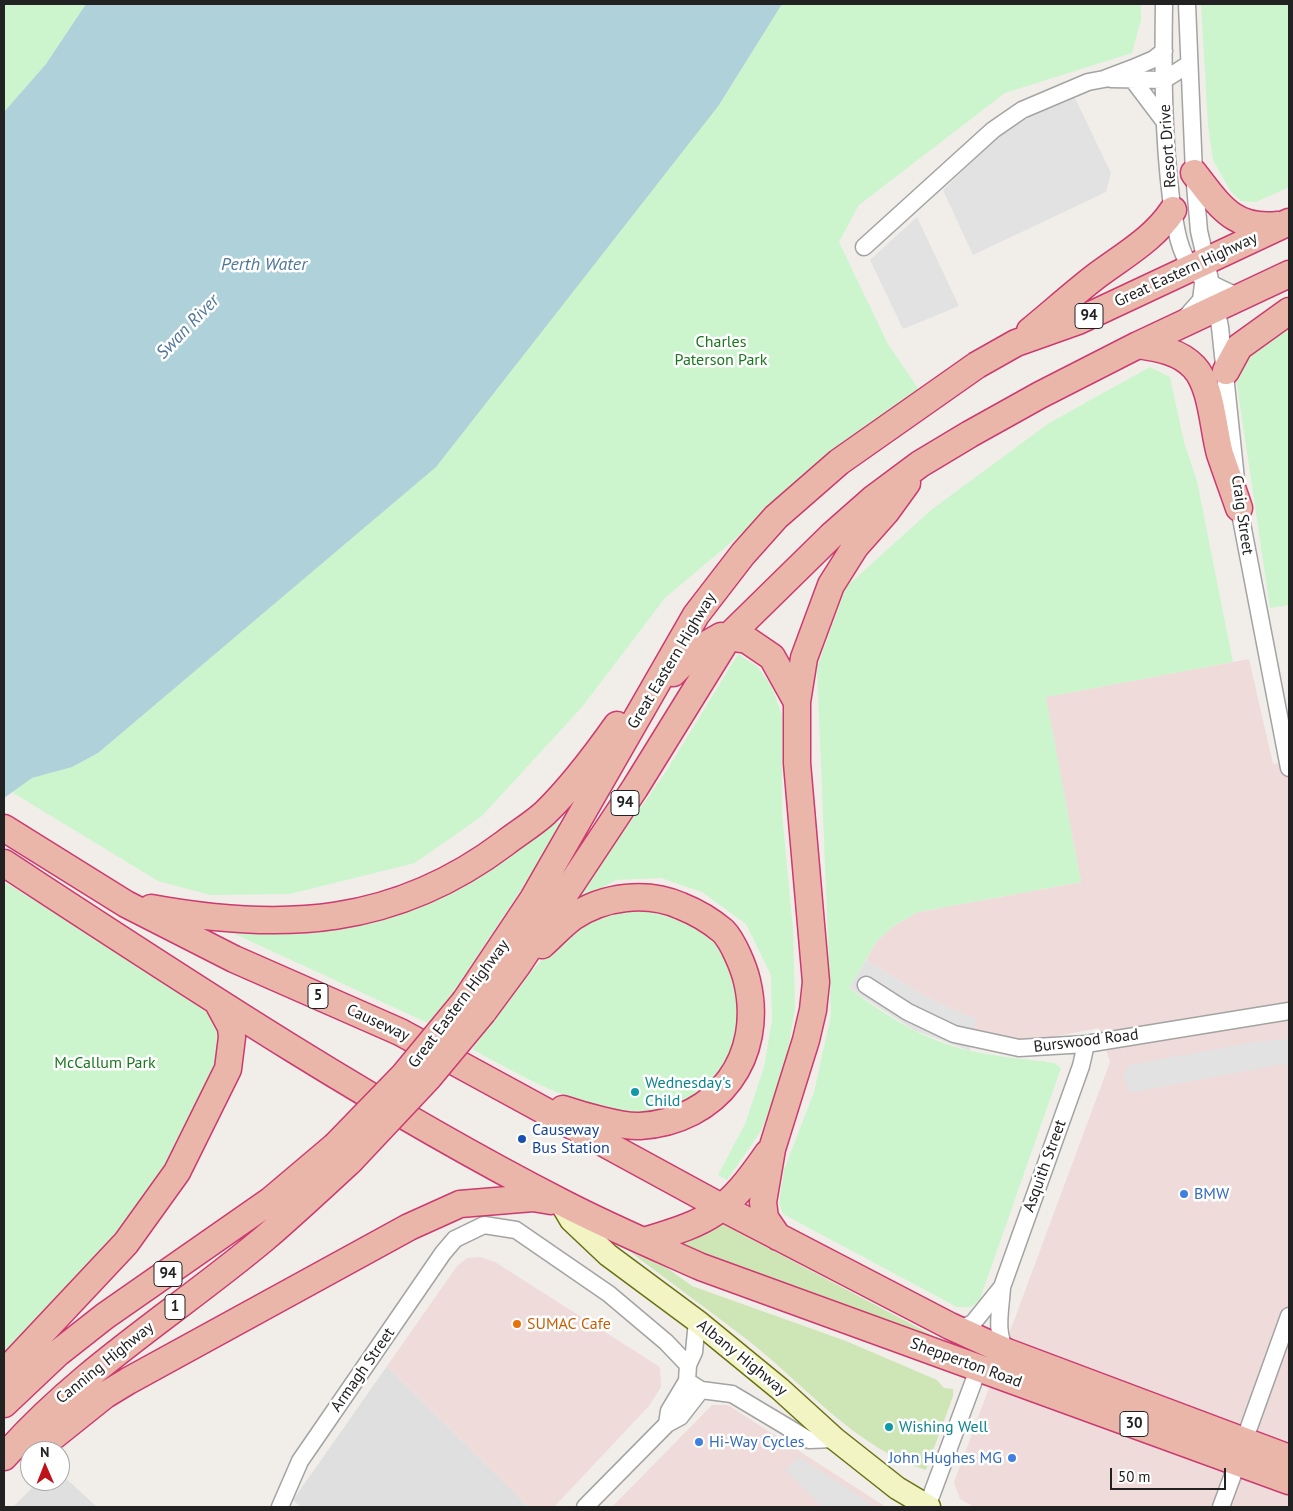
<!DOCTYPE html>
<style>
body{margin:0}
#map{position:relative;width:1293px;height:1511px;overflow:hidden;background:#f1eee9;font-family:"PT Sans",sans-serif}
canvas{display:block}
.frame{position:absolute;inset:0;border:5px solid #222;pointer-events:none}
.north{position:absolute;left:20px;top:1441px;width:50px;height:50px;box-sizing:border-box;background:#fff;border:1px solid #a7a7a7;border-radius:50%;rotate:359deg;font-size:14px;font-weight:700;line-height:20px;text-align:center;color:#222}
.north::after{content:'';display:block;margin:auto;width:18px;height:22px;background:#c01319;clip-path:polygon(50% 0,100% 100%,50% 72%,0 100%)}
.scale{position:absolute;left:1110px;top:1468px;width:116px;height:22px;box-sizing:border-box;border:2px solid #222;border-top:0;padding-left:6px;font-size:15px;line-height:18px;white-space:nowrap;color:#222;-webkit-text-stroke:4px #fff;paint-order:stroke}
</style>
<div id="map">
<canvas width="1293" height="1511"></canvas>
<div class="frame"></div>
<div class="north">N</div>
<div class="scale">50 m</div>
</div>
<script>
const g = document.querySelector('canvas').getContext('2d');
g.lineJoin = 'round';
function fill(path, color) { g.fillStyle = color; g.fill(path, 'evenodd'); }
function stroke(path, color, width, dash) { g.strokeStyle = color; g.lineWidth = width; g.lineCap = dash ? 'butt' : 'round'; g.setLineDash(dash || []); g.stroke(path); }
function label(font, color, halo, rows, align = 'center') {
  g.font = font + ' "PT Sans",sans-serif'; g.lineWidth = 5; g.setLineDash([]); g.textBaseline = 'middle'; g.strokeStyle = halo; g.fillStyle = color; for (const [text, x, y, turn = 0] of rows) {
    g.save(); g.translate(x, y); g.rotate((+turn || 0) * Math.PI / 180); g.textAlign = isNaN(turn) ? turn : align; if (halo) g.strokeText(text, 0, 0); g.fillText(text, 0, 0); g.restore();
  }
}
const residential = new Path2D(`
 M 387,1366 L 529,1507 L 301,1507 L 293,1500 Z
 M 60,1473 L 97,1507 L 13,1507 L 39,1481 L 60,1481 Z`);
const commercial = new Path2D(`
 M 1249,659 L 1273,764 L 1289,762 L 1289,1507 L 974,1507 L 960,1499 L 954,1482 L 1110,1062 L 1099,1028 L 1026,1042 L 972,1030 L 975,1019 L 930,999 L 866,960 L 877,941 L 895,925 L 918,912 L 1081,882 L 1045,697 Z
 M 480,1257 L 495,1262 L 660,1367 L 661,1387 L 649,1406 L 554,1507 L 529,1507 L 387,1366 L 457,1266 L 467,1258 Z
 M 712,1405 L 728,1405 L 886,1507 L 612,1507 Z`);
const grass = new Path2D(`
 M 719,1222 L 932,1335 L 938,1340 L 676,1247 L 702,1226 Z
 M 629,1251 L 667,1268 L 692,1286 L 846,1341 L 937,1380 L 944,1388 L 953,1389 L 953,1396 L 926,1470 C 857,1448 808,1389 754,1345 C 713,1313 670,1282 629,1251 Z`);
const park = new Path2D(`
 M 4,4 L 86,4 L 46,64 L 4,112 Z
 M 782,4 L 1141,4 L 1141,20 L 1132,53 L 1005,93 L 859,205 L 839,242 L 888,344 L 920,391 L 843,448 L 665,598 L 582,707 L 482,816 L 415,863 L 290,894 L 210,895 L 158,881 L 10,791 L 32,778 L 72,767 L 98,753 L 133,722 L 719,105 Z
 M 1201,4 L 1289,4 L 1289,187 L 1256,202 L 1241,201 L 1231,192 L 1213,160 L 1208,125 Z
 M 1289,325 L 1289,605 L 1270,608 L 1236,378 L 1241,359 Z
 M 1150,367 L 1170,377 L 1184,442 L 1197,481 L 1233,662 L 1046,697 L 1081,882 L 918,912 L 895,925 L 877,941 L 849,988 C 886,1016 925,1041 971,1051 C 998,1057 1027,1059 1054,1063 L 1061,1068 L 980,1299 L 971,1307 L 957,1307 L 783,1214 L 779,1203 L 784,1170 L 814,1092 L 831,1015 L 817,667 L 846,587 L 931,510 L 1049,423 Z
 M 738,654 L 757,666 L 772,687 L 782,715 L 782,813 L 793,929 L 795,1009 L 785,1069 L 761,1131 L 727,1180 L 718,1175 L 745,1124 L 764,1067 L 772,1020 L 771,975 L 746,924 L 702,892 L 661,878 L 616,880 L 571,905 L 665,773 Z
 M 552,818 L 563,826 L 453,993 L 428,1023 L 226,930 L 342,925 Z
 M 4,882 L 174,983 L 214,1018 L 223,1040 L 221,1057 L 157,1183 L 118,1242 L 4,1361 Z
 M 648,909 C 672,916 697,923 714,943 C 721,950 730,962 734,971 C 738,978 742,1016 741,1024 C 739,1033 731,1059 725,1066 C 706,1095 671,1111 637,1112 C 587,1114 516,1073 472,1049 C 503,1008 539,952 585,924 C 603,913 627,912 648,909 Z`);
const parking = new Path2D(`
 M 1075,98 L 1111,173 L 1106,192 L 973,255 L 943,190 L 1001,134 L 1032,116 Z
 M 917,217 L 959,306 L 903,329 L 870,260 Z
 M 866,960 L 930,999 L 976,1019 L 970,1051 L 914,1030 L 849,988 Z
 M 1289,1039 L 1289,1066 L 1283,1064 L 1130,1093 L 1123,1076 L 1129,1065 L 1254,1042 Z
 M 799,1457 L 875,1507 L 821,1506 L 785,1470 Z`);
const water = new Path2D(`
 M 86,4 L 782,4 L 719,105 L 436,467 L 98,753 L 72,767 L 32,778 L 4,798 L 4,112 L 46,64 Z`);
const minor = new Path2D(`
 M 1164,4 C 1163,69 1163,134 1171,198 C 1175,221 1177,248 1191,267 C 1202,282 1223,289 1239,297
 M 1111,79 L 1164,80 L 1189,64
 M 1133,80 L 1164,121
 M 864,247 L 993,130 L 1022,110 L 1088,82 L 1104,79 L 1133,68 L 1154,59 L 1164,51
 M 1206,261 L 1220,327 L 1239,508 L 1289,768
 M 1185,318 L 1201,300 L 1206,261 L 1199,231 L 1194,173 L 1187,4
 M 866,985 L 908,1012 L 954,1034 L 1019,1048 L 1086,1044 L 1289,1011
 M 1002,1287 C 1001,1309 994,1333 1007,1352
 M 697,1321 L 694,1352 L 688,1365 L 687,1381 L 701,1390 L 732,1394 L 809,1440 L 835,1439
 M 952,1326 L 966,1326 L 973,1323 L 1002,1287 L 1081,1066 L 1086,1044
 M 667,1424 L 669,1411 L 687,1381
 M 1244,1441 L 1289,1316
 M 280,1507 L 300,1461 L 443,1253 L 455,1239 L 484,1225 L 516,1230 L 609,1294 L 666,1342 L 688,1365
 M 585,1507 L 667,1424 L 680,1417 L 701,1390
 M 927,1507 L 979,1367
 M 1221,1507 L 1238,1461`);
const secondary = new Path2D(`
 M 561,1203 L 571,1220 L 608,1255 L 697,1321 L 780,1389 L 835,1439 L 897,1488 L 929,1507`);
const trunk = new Path2D(`
 M 1194,173 C 1219,205 1233,230 1278,225
 M 1030,331 C 1052,313 1073,294 1095,277 C 1123,256 1154,239 1173,210
 M 1138,345 C 1157,348 1179,351 1194,367 C 1212,386 1213,429 1220,454 C 1226,472 1233,490 1239,508
 M 1226,371 L 1239,347 L 1289,311
 M 673,673 L 695,651 L 721,636 L 747,640 L 772,657 L 797,702
 M 4,828 L 126,904 L 234,959 L 400,1032 L 723,1208 L 950,1326 L 1007,1352 L 1289,1458
 M 4,863 C 186,982 367,1102 561,1202 C 607,1226 654,1246 701,1267 L 1289,1481
 M 151,908 C 283,932 395,926 505,843 C 518,833 533,824 545,813 C 572,787 595,756 617,725
 M 542,945 C 552,936 562,925 573,917 C 604,896 647,891 681,906 C 696,912 710,920 723,931 C 733,941 744,968 747,981 C 765,1057 718,1121 640,1126 C 621,1127 581,1115 563,1109
 M 465,1001 L 533,899 L 696,615 L 743,554 L 776,517 L 839,462 L 977,365 L 1016,343 L 1078,321 L 1289,222
 M 483,1012 L 517,966 L 635,788 L 729,636 L 831,536 L 873,499 L 920,464 L 970,434 L 1040,395 L 1138,345 L 1289,274
 M 778,1237 L 765,1218 L 763,1202 L 772,1149 L 806,1040 L 813,1010 L 816,982 L 797,763 L 797,702 L 804,658 L 831,585 L 855,547 L 886,512 L 907,483
 M 644,1241 C 712,1221 727,1212 768,1153
 M 4,1373 L 126,1243 L 177,1172 L 228,1069 L 232,1037 L 231,1027 L 218,1003
 M 4,1404 L 58,1353 L 105,1316 L 270,1201 L 335,1146
 M 35,1451 L 105,1395 L 128,1381 L 409,1227 L 460,1204 L 533,1198 L 551,1201
 M 4,1457 C 80,1370 178,1311 265,1238 C 294,1213 322,1187 350,1161`);
const trunkBridge = new Path2D(`
 M 335,1146 L 404,1075 L 465,1001
 M 350,1161 L 429,1077 L 483,1012`);
const markers = [
 [635,1092,5,"#0f9aa8"],
 [522,1139,5,"#1a4fb4"],
 [1184,1194,5,"#3f7fe0"],
 [517,1324,5,"#e8710a"],
 [889,1427,5,"#0f9aa8"],
 [699,1442,5,"#3f7fe0"],
 [1012,1458,5,"#3f7fe0"]
];
const shields = [
 [1089,316,28],
 [625,803,28],
 [318,996,20],
 [168,1274,28],
 [175,1307,20],
 [1134,1424,28]
];
const shieldNames = [
 ["94",1089,316],
 ["94",625,803],
 ["5",318,996],
 ["94",168,1274],
 ["1",175,1307],
 ["30",1134,1424]
];
const streetNames = [
 ["Resort Drive",1168,146,-94],
 ["Great Eastern Highway",1186,270,-25],
 ["Craig Street",1242,515,82],
 ["Great Eastern Highway",672,661,-59],
 ["Great Eastern Highway",459,1004,-53],
 ["Causeway",378,1023,25],
 ["Burswood Road",1086,1041,-7],
 ["Asquith Street",1045,1166,-70],
 ["Albany Highway",742,1358,39],
 ["Canning Highway",105,1363,-39],
 ["Shepperton Road",966,1363,20],
 ["Armagh Street",363,1370,-55]
];
const parkNames = [
 ["Charles",721,342],
 ["Paterson Park",721,360],
 ["McCallum Park",105,1063]
];
const cultureNames = [
 ["Wednesday's",645,1083],
 ["Child",645,1101],
 ["Wishing Well",899,1427]
];
const transitNames = [
 ["Causeway",532,1130],
 ["Bus Station",532,1148]
];
const shopNames = [
 ["BMW",1194,1194],
 ["Hi-Way Cycles",709,1442],
 ["John Hughes MG",1002,1458,"right"]
];
const foodNames = [
 ["SUMAC Cafe",527,1324]
];
const waterNames = [
 ["Perth Water",264,265],
 ["Swan River",188,327,-46]
];
fill(residential, '#e0dfdf');
fill(commercial, '#f0dbdb');
fill(grass, '#cee5b5');
fill(park, '#ccf5ce');
fill(parking, '#e2e2e2');
fill(water, '#aed1da');
stroke(minor, '#a3a3a3', 19);
stroke(secondary, '#6a7110', 25);
stroke(trunk, '#cc3a70', 29);
stroke(minor, '#fff', 16);
stroke(secondary, '#f3f4c4', 22);
stroke(trunk, '#eab6aa', 26);
stroke(trunkBridge, '#cc3a70', 29, []);
stroke(trunkBridge, '#eab6aa', 26);
for (const [x, y, r, color] of markers) { const dot = new Path2D(); dot.arc(x, y, r, 0, 2 * Math.PI); g.fillStyle = color; g.fill(dot); stroke(dot, '#fff', 2); }
for (const [x, y, w] of shields) { const box = new Path2D(); box.roundRect(x - w / 2, y - 12.5, w, 25, 4); g.fillStyle = '#fff'; g.fill(box); stroke(box, '#222', 1); }
label('bold 15px', '#222', null, shieldNames);
label('16px', '#222', '#fff', streetNames);
label('16px', '#17791c', '#fff', parkNames);
label('16px', '#0d838f', '#fff', cultureNames, 'left');
label('16px', '#164399', '#fff', transitNames, 'left');
label('16px', '#366cbe', '#fff', shopNames, 'left');
label('16px', '#c56008', '#fff', foodNames, 'left');
label('italic 18px', '#4f779a', '#fff', waterNames);
</script>
